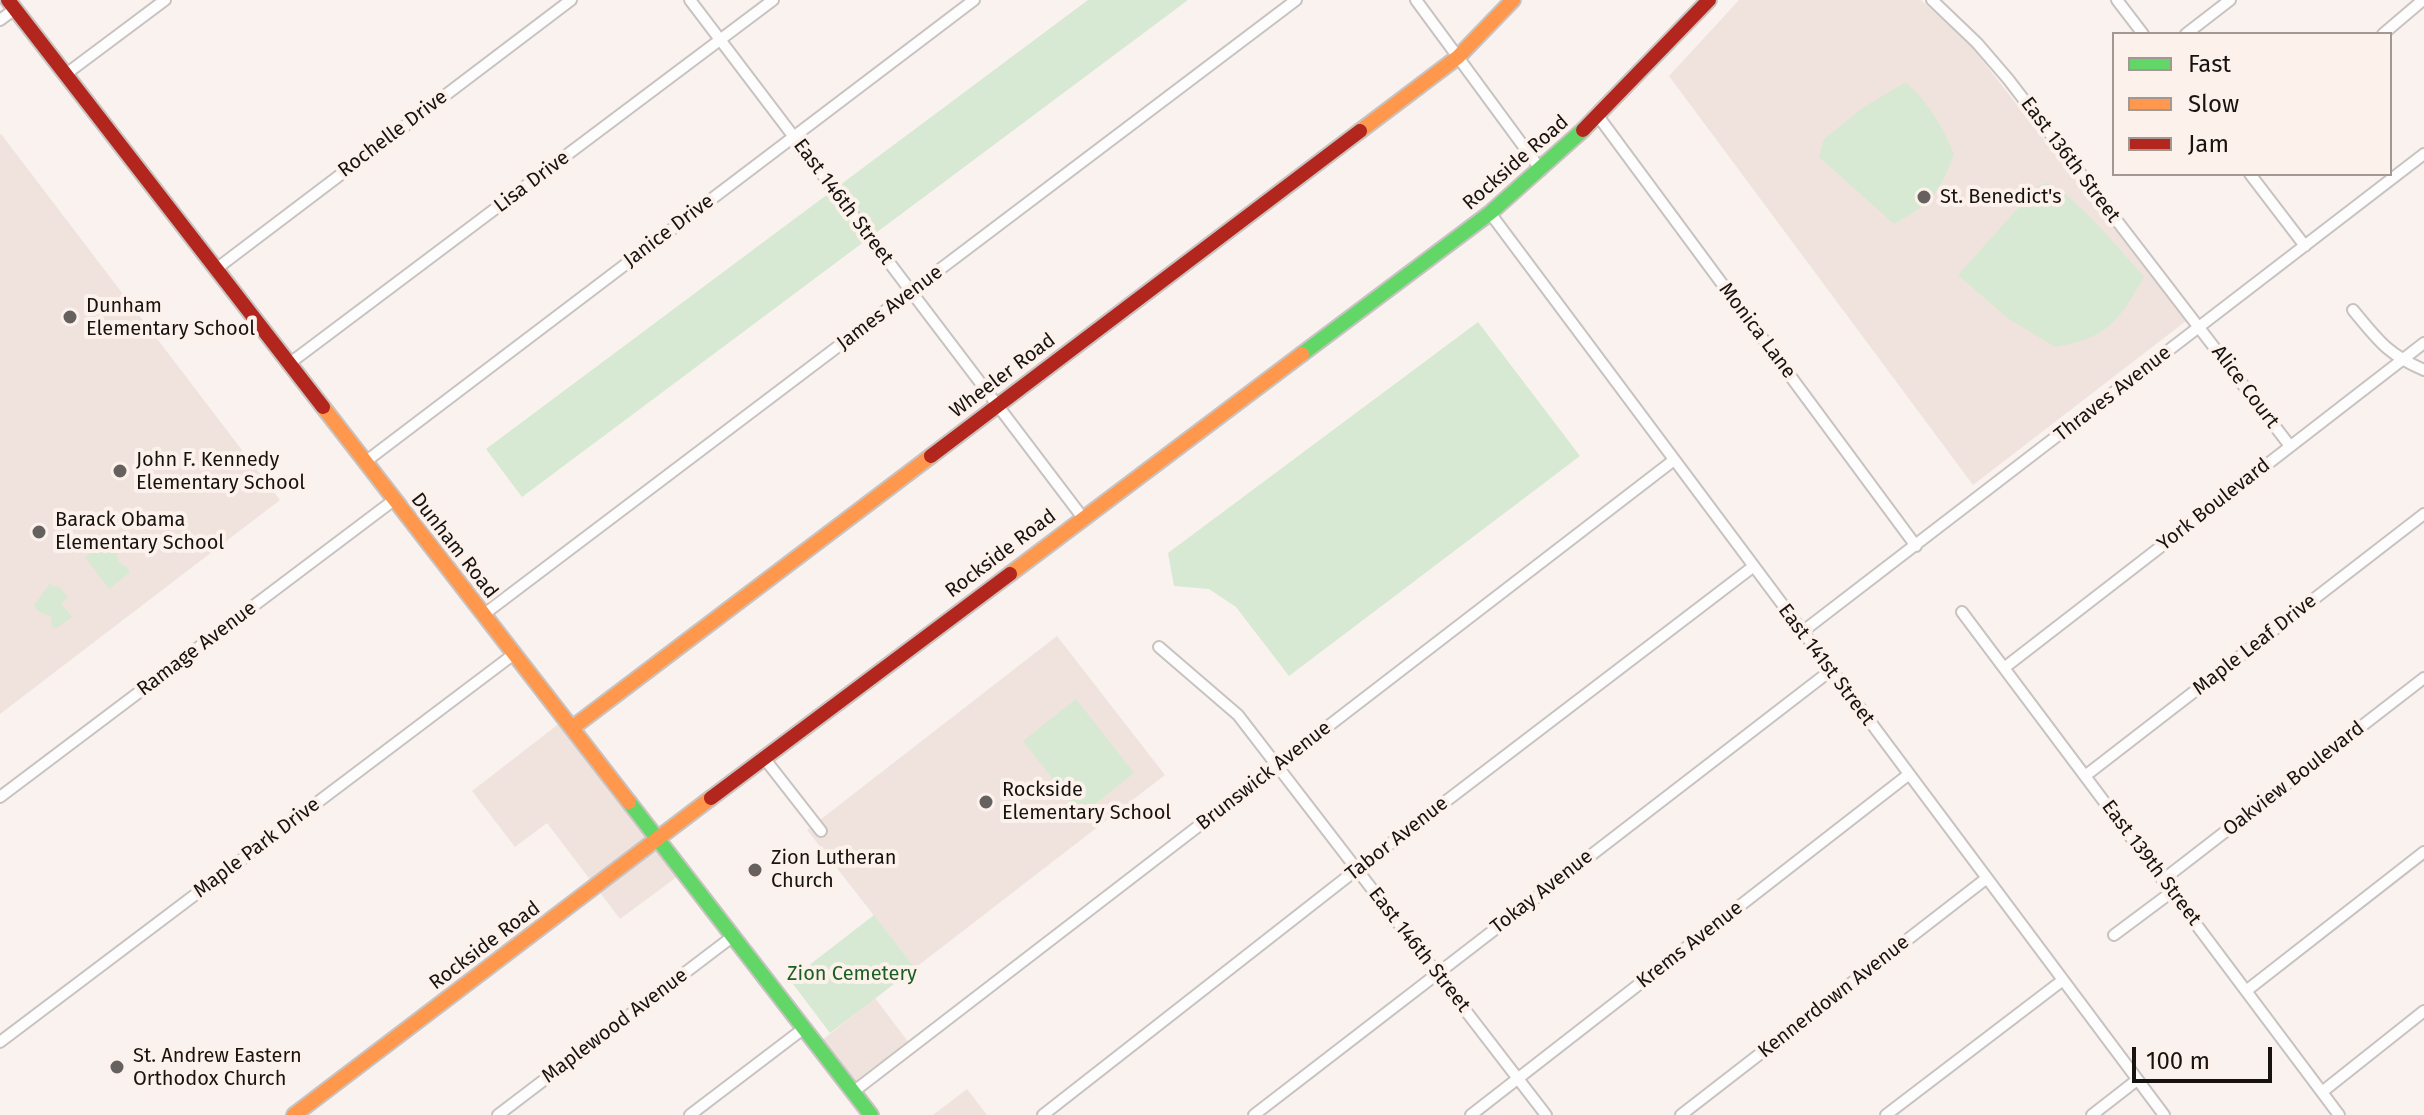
<!DOCTYPE html>
<style>
body{margin:0}
#map{position:relative;width:2424px;height:1115px;overflow:hidden;background:#f9f2ef;font-family:"Fira Sans",sans-serif}
canvas{display:block}
.legend{position:absolute;left:2112px;top:32px;width:280px;height:144px;box-sizing:border-box;background:#fdf1eb;border:2px solid #a19894;margin:0;padding:10px 14px;list-style:none;font-size:24px;color:#171311}
.legend li{display:flex;align-items:center;gap:16px;height:40px}
.legend b{width:40px;border:2px solid #a19894}
.scale{position:absolute;left:2132px;top:1047px;width:140px;height:36px;box-sizing:border-box;border:4px solid #171311;border-top:0;padding-left:10px;font-size:24px;line-height:28px;white-space:nowrap;color:#171311;-webkit-text-stroke:6px #fdf1eb;paint-order:stroke}
</style>
<div id="map">
<canvas width="2424" height="1115"></canvas>
<ul class="legend">
<li><b style="height:10px;background:#63d668"></b>Fast</li>
<li><b style="height:10px;background:#ff974d"></b>Slow</li>
<li><b style="height:10px;background:#b3261e"></b>Jam</li>
</ul>
<div class="scale">100 m</div>
</div>
<script>
const g = document.querySelector('canvas').getContext('2d');
g.lineJoin = 'round';
function fill(path, color) { g.fillStyle = color; g.fill(path, 'evenodd'); }
function stroke(path, color, width, dash) { g.strokeStyle = color; g.lineWidth = width; g.lineCap = dash ? 'butt' : 'round'; g.setLineDash(dash || []); g.stroke(path); }
function label(font, color, halo, rows, align = 'center') {
  g.font = font + ' "Fira Sans",sans-serif'; g.lineWidth = 8; g.setLineDash([]); g.textBaseline = 'middle'; g.strokeStyle = halo; g.fillStyle = color; for (const [text, x, y, turn = 0] of rows) {
    g.save(); g.translate(x, y); g.rotate((+turn || 0) * Math.PI / 180); g.textAlign = isNaN(turn) ? turn : align; if (halo) g.strokeText(text, 0, 0); g.fillText(text, 0, 0); g.restore();
  }
}
const built = new Path2D(`
 M 1739,0 L 1921,0 L 1972,47 L 2186,321 L 1973,485 L 1669,76 Z
 M 1,134 L 280,500 L 0,714 L 0,135 Z
 M 1057,636 L 1165,775 L 915,968 L 807,830 Z
 M 565,719 L 685,871 L 620,919 L 547,823 L 515,847 L 472,791 Z
 M 875,998 L 912,1047 L 853,1092 L 816,1045 Z
 M 967,1089 L 987,1115 L 933,1115 Z`);
const green = new Path2D(`
 M 1088,0 L 1188,0 L 522,497 L 486,449 Z
 M 1906,82 C 1928,103 1942,125 1954,154 C 1938,195 1933,202 1894,224 L 1819,157 L 1824,139 L 1864,107 Z
 M 2046,183 C 2071,190 2125,255 2144,277 C 2118,322 2108,338 2055,347 L 2009,319 L 1958,275 L 2038,186 Z
 M 1478,322 L 1580,456 L 1289,676 L 1236,607 L 1209,589 L 1174,586 L 1168,553 Z
 M 112,543 L 119,562 L 129,569 L 129,573 L 109,589 L 85,557 L 95,550 L 108,548 Z
 M 50,583 L 54,587 L 59,586 L 68,598 L 61,603 L 72,617 L 57,628 L 52,627 L 51,617 L 38,611 L 34,606 Z
 M 1076,699 L 1134,773 L 1081,815 L 1023,741 Z
 M 874,915 L 915,968 L 830,1033 L 790,980 Z`);
const street = new Path2D(`
 M 690,0 L 1083,518
 M 1416,0 L 1541,170
 M 1932,0 L 1977,43 L 2008,79 L 2290,446
 M 2117,0 L 2143,34
 M 0,20 L 15,9
 M 2186,34 L 2230,0
 M 2383,34 L 2423,0
 M 66,74 L 165,0
 M 1598,116 L 1916,546
 M 2250,174 L 2305,246
 M 1490,213 L 2164,1115
 M 216,269 L 571,0
 M 2353,310 C 2378,340 2387,354 2424,370
 M 290,363 L 773,0
 M 365,462 L 974,0
 M 1962,612 L 2339,1115
 M 483,615 L 1296,0
 M 1802,632 L 2424,154
 M 1159,647 L 1238,715 L 1546,1115
 M 2004,668 L 2424,343
 M 764,758 L 821,831
 M 2085,776 L 2424,514
 M 0,797 L 394,500
 M 2164,879 L 2424,678
 M 2114,935 L 2173,891
 M 2246,991 L 2424,852
 M 0,1042 L 514,654
 M 853,1092 L 1674,460
 M 2322,1092 L 2424,1011
 M 498,1115 L 732,937
 M 690,1115 L 803,1029
 M 1043,1115 L 1365,863 L 1754,566
 M 1254,1115 L 1830,671
 M 1471,1115 L 1908,775
 M 1681,1115 L 1987,878
 M 1886,1115 L 2063,980
 M 2092,1115 L 2137,1080`);
const fast = new Path2D(`
 M 1302,354 L 1490,213 L 1583,130
 M 629,802 L 871,1115`);
const slow = new Path2D(`
 M 1360,131 L 1458,57 L 1513,0
 M 323,407 L 629,802
 M 1010,574 L 1302,354
 M 572,728 L 931,456
 M 294,1115 L 711,798`);
const jam = new Path2D(`
 M 8,0 L 323,407
 M 1583,130 L 1709,0
 M 931,456 L 1360,131
 M 711,798 L 1010,574`);
const markers = [
 [1924,197,8,"#66615f"],
 [70,317,8,"#66615f"],
 [120,471,8,"#66615f"],
 [39,532,8,"#66615f"],
 [986,802,8,"#66615f"],
 [755,870,8,"#66615f"],
 [117,1067,8,"#66615f"]
];
const streetNames = [
 ["Rochelle Drive",393,134,-37],
 ["East 136th Street",2070,160,53],
 ["Rockside Road",1516,163,-41],
 ["Lisa Drive",532,182,-37],
 ["East 146th Street",843,202,53],
 ["Janice Drive",669,231,-37],
 ["James Avenue",890,308,-37],
 ["Monica Lane",1757,331,53],
 ["Wheeler Road",1003,376,-37],
 ["Alice Court",2245,387,53],
 ["Thraves Avenue",2113,394,-38],
 ["York Boulevard",2214,505,-38],
 ["Dunham Road",454,546,52],
 ["Rockside Road",1001,554,-37],
 ["Maple Leaf Drive",2255,645,-38],
 ["Ramage Avenue",197,649,-37],
 ["East 141st Street",1826,665,53],
 ["Brunswick Avenue",1264,776,-38],
 ["Oakview Boulevard",2294,779,-38],
 ["Tabor Avenue",1397,839,-38],
 ["Maple Park Drive",257,848,-37],
 ["East 139th Street",2151,863,53],
 ["Tokay Avenue",1542,892,-38],
 ["Krems Avenue",1690,945,-38],
 ["Rockside Road",485,946,-37],
 ["East 146th Street",1419,950,52],
 ["Kennerdown Avenue",1834,997,-38],
 ["Maplewood Avenue",615,1026,-37]
];
const poiNames = [
 ["St. Benedict's",1940,197],
 ["Dunham",86,306],
 ["Elementary School",86,329],
 ["John F. Kennedy",136,460],
 ["Elementary School",136,483],
 ["Barack Obama",55,520],
 ["Elementary School",55,543],
 ["Rockside",1002,790],
 ["Elementary School",1002,813],
 ["Zion Lutheran",771,858],
 ["Church",771,881],
 ["St. Andrew Eastern",133,1056],
 ["Orthodox Church",133,1079]
];
const parkNames = [
 ["Zion Cemetery",852,974]
];
fill(built, '#f0e3dd');
fill(green, '#d7e9d3');
stroke(street, '#c8c3c0', 14);
stroke(fast, '#c8c3c0', 18);
stroke(slow, '#c8c3c0', 18);
stroke(jam, '#c8c3c0', 18);
stroke(street, '#fefdfd', 10);
stroke(fast, '#63d668', 14);
stroke(slow, '#ff974d', 14);
stroke(jam, '#b3261e', 14);
for (const [x, y, r, color] of markers) { const dot = new Path2D(); dot.arc(x, y, r, 0, 2 * Math.PI); g.fillStyle = color; g.fill(dot); stroke(dot, '#fdf1eb', 3); }
label('20px', '#171311', '#fdf1eb', streetNames);
label('20px', '#171311', '#fdf1eb', poiNames, 'left');
label('20px', '#1b6022', '#fdf1eb', parkNames);
</script>
